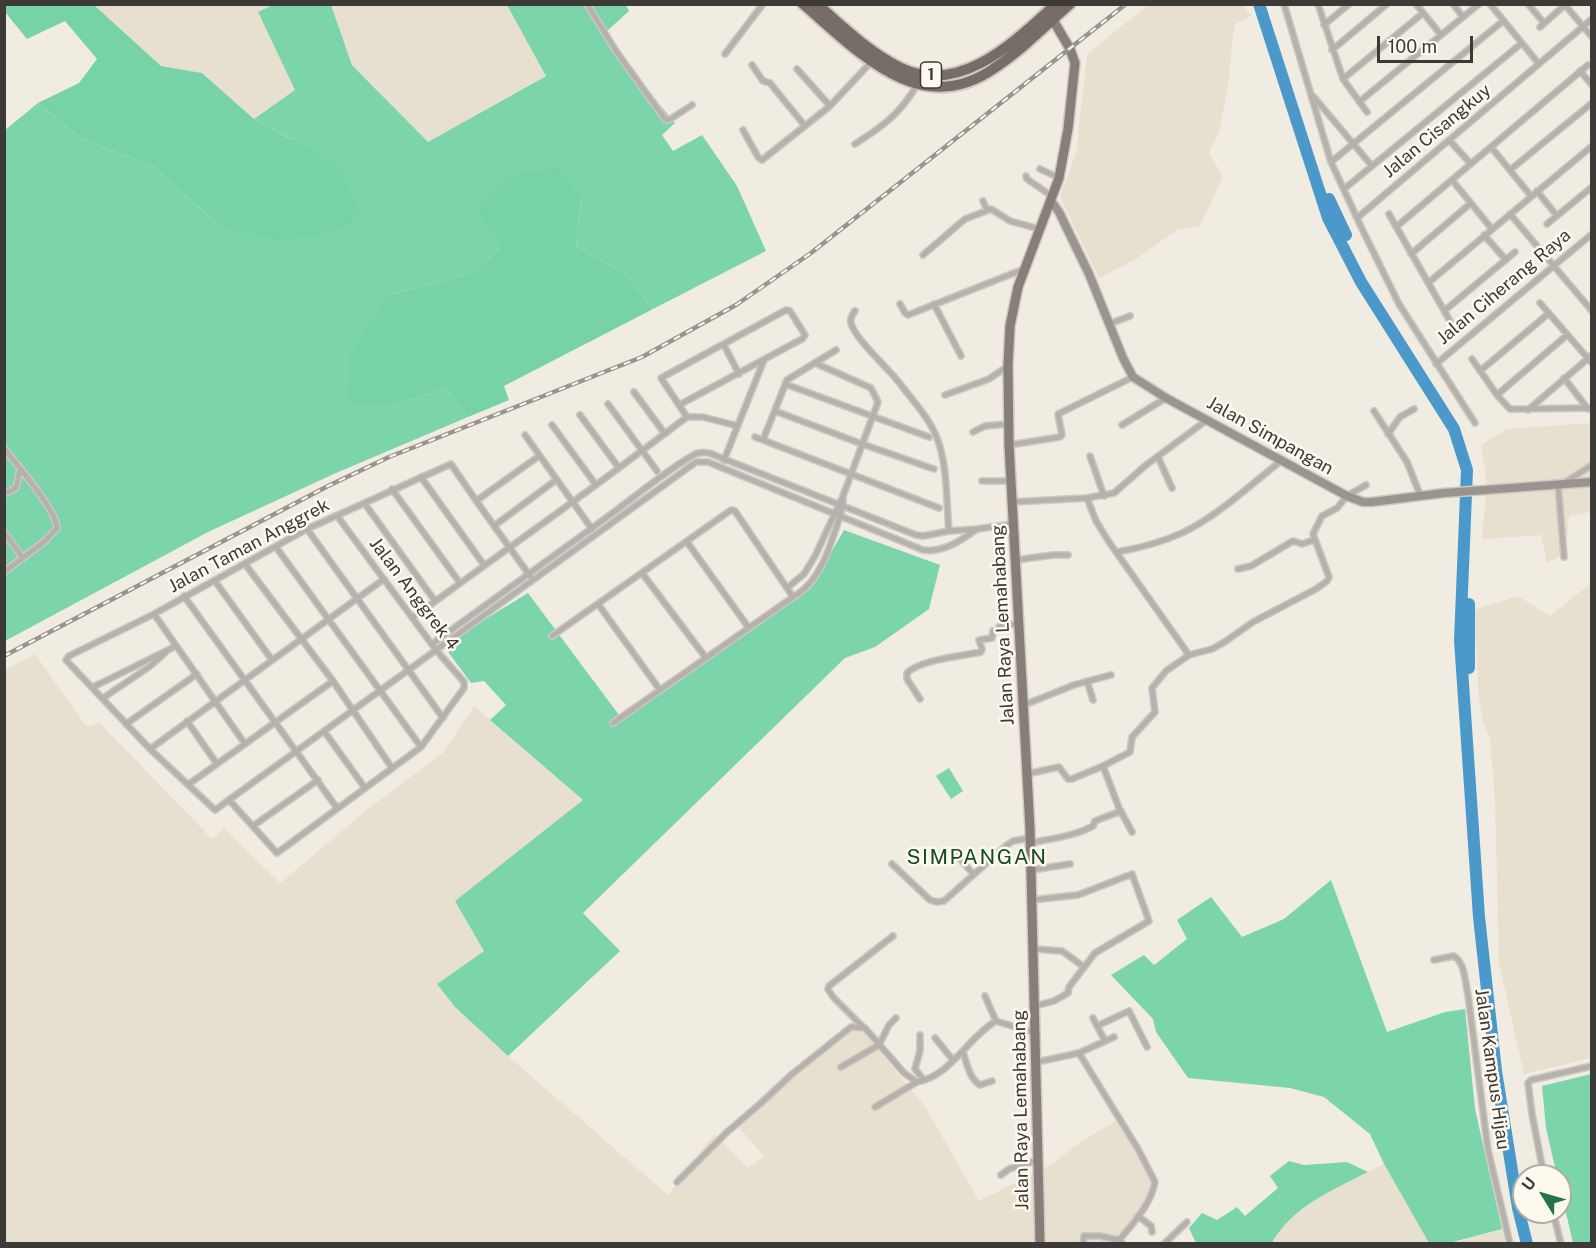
<!DOCTYPE html>
<style>
body{margin:0}
#map{position:relative;width:1596px;height:1248px;overflow:hidden;background:#f1ece2;font-family:"Public Sans",sans-serif}
canvas{display:block}
.frame{position:absolute;inset:0;border:6px solid #3c3a36;pointer-events:none}
.north{position:absolute;left:1512px;top:1164px;width:60px;height:60px;box-sizing:border-box;background:#fef9ef;border:2px solid #b0ada5;border-radius:50%;rotate:307deg;font-size:16px;font-weight:700;line-height:24px;text-align:center;color:#3c3a36}
.north::after{content:'';display:block;margin:auto;width:21px;height:27px;background:#237546;clip-path:polygon(50% 0,100% 100%,50% 72%,0 100%)}
.scale{position:absolute;left:1377px;top:36px;width:96px;height:27px;box-sizing:border-box;border:3px solid #3c3a36;border-top:0;padding-left:8px;font-size:18px;line-height:21px;white-space:nowrap;color:#3c3a36;-webkit-text-stroke:4px #fef9ef;paint-order:stroke}
</style>
<div id="map">
<canvas width="1596" height="1248"></canvas>
<div class="frame"></div>
<div class="north">U</div>
<div class="scale">100 m</div>
</div>
<script>
const g = document.querySelector('canvas').getContext('2d');
g.lineJoin = 'round';
function fill(path, color) { g.fillStyle = color; g.fill(path, 'evenodd'); }
function stroke(path, color, width, dash) { g.strokeStyle = color; g.lineWidth = width; g.lineCap = dash ? 'butt' : 'round'; g.setLineDash(dash || []); g.stroke(path); }
function label(font, color, halo, rows, align = 'center') {
  g.font = font + ' "Public Sans",sans-serif'; g.lineWidth = 5; g.setLineDash([]); g.textBaseline = 'middle'; g.strokeStyle = halo; g.fillStyle = color; for (const [text, x, y, turn = 0] of rows) {
    g.save(); g.translate(x, y); g.rotate((+turn || 0) * Math.PI / 180); g.textAlign = isNaN(turn) ? turn : align; if (halo) g.strokeText(text, 0, 0); g.fillText(text, 0, 0); g.restore();
  }
}
const built = new Path2D(`
 M 94,5 L 273,5 L 258,13 L 296,90 L 254,119 L 202,73 L 161,66 Z
 M 331,5 L 508,5 L 546,75 L 428,142 L 352,64 Z
 M 1148,5 L 1243,5 L 1251,16 L 1234,25 L 1229,80 L 1219,132 L 1209,153 L 1223,176 L 1200,226 L 1177,230 L 1136,259 L 1099,278 L 1060,197 L 1076,153 L 1087,54 Z
 M 1591,423 L 1591,512 L 1569,516 L 1566,553 L 1547,563 L 1541,535 L 1482,539 L 1487,482 L 1481,445 L 1507,429 Z
 M 1591,583 L 1591,1058 L 1524,1074 L 1499,964 L 1495,799 L 1490,740 L 1483,722 L 1479,698 L 1474,610 L 1518,596 L 1550,616 Z
 M 35,654 L 87,727 L 100,723 L 212,839 L 224,828 L 280,883 L 368,809 L 443,753 L 474,706 L 583,800 L 456,901 L 484,951 L 437,984 L 455,1007 L 508,1056 L 668,1195 L 714,1134 L 748,1168 L 764,1156 L 736,1124 L 858,1025 L 926,1108 L 979,1201 L 1055,1163 L 1073,1147 L 1120,1118 L 1153,1181 L 1139,1215 L 1115,1243 L 5,1244 L 5,670 Z
 M 1384,1164 L 1429,1243 L 1272,1244 L 1284,1224 L 1323,1194 Z
 M 1502,1229 L 1505,1243 L 1449,1244 Z`);
const green = new Path2D(`
 M 273,5 L 331,5 L 352,65 L 428,142 L 546,76 L 507,5 L 626,5 L 629,11 L 607,31 L 640,81 L 675,123 L 662,135 L 673,151 L 702,135 L 737,186 L 766,251 L 653,309 L 625,274 L 576,246 L 581,199 L 502,246 L 474,272 L 386,296 L 398,403 L 446,389 L 468,417 L 336,473 L 208,532 L 5,641 L 5,130 L 38,103 L 81,138 L 154,167 L 221,227 L 292,140 L 254,119 L 295,90 L 258,12 Z
 M 844,530 L 940,565 L 929,609 L 875,647 L 845,658 L 583,913 L 620,951 L 508,1056 L 455,1007 L 437,984 L 484,951 L 455,901 L 583,800 L 490,720 L 506,705 L 484,681 L 471,683 L 443,645 L 528,593 L 622,719 L 810,589 Z
 M 949,768 L 963,791 L 951,799 L 936,776 Z
 M 1331,880 L 1387,1032 L 1445,1012 L 1465,1009 L 1475,1109 L 1502,1229 L 1449,1243 L 1429,1243 L 1384,1164 L 1370,1134 L 1324,1097 L 1290,1088 L 1188,1078 L 1156,1032 L 1153,1019 L 1111,975 L 1144,955 L 1154,965 L 1187,939 L 1177,920 L 1211,897 L 1242,937 L 1284,919 Z
 M 1591,1074 L 1591,1243 L 1573,1243 L 1560,1187 L 1560,1176 L 1557,1176 L 1546,1128 L 1542,1086 Z
 M 1289,1161 L 1304,1165 L 1347,1162 L 1368,1172 C 1332,1190 1292,1207 1272,1243 L 1196,1243 L 1189,1228 L 1202,1213 L 1217,1220 L 1237,1207 L 1245,1216 L 1278,1188 L 1270,1176 Z`);
const forest = new Path2D(`
 M 4,5 L 94,5 L 161,66 L 202,73 L 254,119 L 340,167 L 359,214 L 343,229 L 284,241 L 221,227 L 154,167 L 81,138 L 38,103 L 79,83 L 97,59 L 65,21 L 27,39 L 5,12 Z
 M 557,168 L 581,199 L 576,246 L 625,274 L 653,309 L 504,386 L 509,400 L 468,417 L 446,389 L 398,403 L 349,403 L 351,355 L 386,296 L 474,272 L 502,246 L 479,210 L 512,175 Z`);
const river = new Path2D(`
 M 1259,4 L 1328,218 L 1361,282 L 1454,429 L 1467,470 L 1460,640 L 1479,917 L 1496,1071 L 1518,1208 L 1527,1244
 M 1329,199 L 1346,235
 M 1469,604 L 1469,668`);
const street = new Path2D(`
 M 587,4 L 616,51 L 665,119 L 669,120 L 692,105
 M 1284,4 L 1331,162 L 1364,233 L 1399,304 L 1475,423
 M 1318,4 L 1343,79 L 1367,112
 M 1416,4 L 1441,35
 M 1453,4 L 1463,17
 M 1490,4 L 1539,64
 M 1528,4 L 1544,23
 M 1324,25 L 1349,4
 M 1540,27 L 1565,5 L 1592,37
 M 1332,50 L 1387,4
 M 725,54 L 763,4
 M 752,65 L 763,81 L 770,83 L 805,126
 M 797,69 L 830,106
 M 1580,71 L 1592,85
 M 1343,79 L 1423,13
 M 1313,96 L 1372,166
 M 1359,102 L 1479,4
 M 743,130 L 758,157 L 762,160 L 830,106 L 872,61
 M 1449,140 L 1471,164
 M 855,144 C 883,126 900,114 917,85
 M 1491,147 L 1531,196
 M 1331,162 L 1503,21
 M 1040,169 L 1059,178
 M 1510,170 L 1592,103
 M 1026,176 L 1027,179 L 1053,197
 M 1452,180 L 1492,229
 M 1344,189 L 1522,43
 M 1537,191 L 1557,216
 M 983,201 L 987,210
 M 1389,214 L 1450,321
 M 1510,214 L 1592,311
 M 1357,218 L 1592,19
 M 1547,224 L 1592,187
 M 1396,227 L 1588,65
 M 1484,235 L 1506,260
 M 1411,254 L 1471,203
 M 923,255 L 965,219 L 991,209 L 1010,221 L 1039,229
 M 1428,283 L 1592,146
 M 1540,303 L 1592,363
 M 900,304 L 905,313 L 908,315 L 1024,269
 M 934,304 L 961,356
 M 855,311 C 852,315 850,318 851,323 C 856,341 889,368 901,385 C 913,401 930,419 937,438 C 948,467 946,500 949,531
 M 1444,311 L 1515,252
 M 1109,324 L 1130,316
 M 724,345 L 739,374
 M 1472,359 L 1497,395 L 1510,409 L 1592,408
 M 1436,364 L 1592,234
 M 1480,371 L 1548,314
 M 1564,378 L 1588,409
 M 785,384 L 929,437
 M 634,392 L 665,434
 M 945,395 L 989,379 L 1008,366
 M 1497,395 L 1567,335
 M 608,404 L 657,471
 M 679,405 L 802,339 L 805,335 L 790,311 L 786,310 L 661,378 L 687,417
 M 1528,410 L 1592,355
 M 775,411 L 862,444 L 934,469
 M 1374,411 L 1407,462 L 1421,497
 M 580,415 L 619,468
 M 552,425 L 596,485
 M 1122,425 L 1166,398
 M 973,432 L 985,426 L 1008,424
 M 1388,434 L 1400,417 L 1414,409
 M 525,435 L 592,529
 M 755,437 L 939,508
 M 763,440 L 787,380 L 836,350
 M 1009,445 L 1060,437 L 1062,435 L 1058,414 L 1133,377
 M 4,448 C 16,464 57,511 57,528 L 45,541 L 4,572
 M 1090,456 L 1104,496
 M 1158,457 L 1172,488
 M 724,460 L 764,360
 M 421,477 L 484,565
 M 982,481 L 1011,481
 M 1564,483 L 1592,465
 M 1558,484 L 1564,557
 M 392,489 L 460,583
 M 4,494 L 16,488 L 20,469
 M 1087,498 L 1096,521 L 1109,542 L 1189,655
 M 476,501 L 539,456
 M 1013,502 L 1087,498 L 1114,493 L 1146,465 L 1207,420
 M 365,504 L 435,601
 M 494,526 L 556,480
 M 307,529 L 443,718
 M 977,529 L 1013,524
 M 4,532 L 23,558
 M 687,542 L 749,628
 M 276,547 L 421,747
 M 1117,552 C 1140,548 1163,542 1184,532 C 1219,515 1250,485 1281,461
 M 1016,560 L 1053,555 L 1068,555
 M 245,564 L 333,681 L 392,768
 M 1238,569 L 1251,566 L 1293,541 L 1302,544 L 1314,540
 M 642,573 L 706,658
 M 215,581 L 272,660
 M 787,588 L 804,574 L 815,556 L 843,496 L 878,402 L 871,388 L 815,363
 M 184,596 L 337,808
 M 793,597 C 823,581 833,537 843,506 L 843,496
 M 598,604 L 660,690
 M 154,614 L 245,744
 M 412,618 L 596,485 L 687,417 L 703,417 L 738,426
 M 999,627 L 1019,623
 M 552,636 L 731,510 L 735,511 L 793,597 L 613,723
 M 432,644 C 491,601 551,558 610,515 C 636,496 664,472 692,456 C 697,452 703,452 709,453 L 916,535 L 923,536 L 949,531 L 977,529 C 962,540 943,553 923,550 L 708,462 L 696,462 L 215,810 L 150,749 L 66,660 L 69,656 L 154,614 L 307,529 L 451,464 C 477,503 505,541 533,580
 M 1087,681 L 1093,700
 M 93,687 L 176,646
 M 103,698 L 149,667 L 166,652
 M 920,699 L 907,679 L 907,673 C 919,660 962,656 981,652 L 982,649 L 979,640 L 992,638 L 993,631
 M 1024,705 L 1074,685 L 1111,675
 M 187,721 L 217,764
 M 126,724 L 197,674
 M 324,731 L 365,788
 M 150,749 L 384,579
 M 1103,766 L 1119,808 L 1132,832
 M 1027,774 L 1059,767 L 1068,779 L 1072,779 L 1103,766 L 1130,752 L 1132,737 L 1155,712 L 1152,688 L 1166,671 L 1189,655 L 1212,649 L 1223,643 L 1253,622 L 1316,589 L 1327,581 L 1329,577 L 1313,534 L 1322,516 L 1337,508 L 1347,496 L 1366,485
 M 189,784 L 333,681
 M 229,800 L 277,853 L 421,747 L 464,688 L 464,682 L 436,650 L 338,517
 M 253,826 L 318,780
 M 1031,843 C 1052,838 1073,837 1093,826 L 1095,821 L 1121,811
 M 957,855 L 973,874
 M 892,864 L 930,900 L 937,902 L 944,901 L 1007,845 L 1013,841 L 1031,838
 M 1032,870 L 1070,864
 M 1032,900 L 1078,895 L 1132,874 L 1149,921 L 1095,953 L 1069,987 L 1068,993 L 1054,1001 L 1035,1006
 M 1034,949 L 1062,951 L 1084,967
 M 1434,960 L 1454,956 C 1465,963 1465,982 1468,995 L 1488,1150 L 1510,1244
 M 985,996 L 996,1021
 M 1093,1018 L 1105,1041
 M 1097,1026 L 1129,1011 L 1147,1047
 M 863,1027 L 833,997 L 828,989 L 829,986 L 893,936
 M 920,1035 L 920,1051 L 915,1069 L 924,1080
 M 935,1038 L 953,1060
 M 963,1052 C 967,1064 969,1078 980,1085 L 992,1081
 M 1079,1053 L 1138,1149 L 1155,1182 C 1151,1204 1133,1224 1119,1240 L 1123,1244
 M 1037,1062 L 1079,1053 L 1114,1037
 M 841,1067 L 879,1045 L 889,1025 L 896,1018
 M 875,1107 L 917,1082
 M 1001,1175 L 1009,1169 L 1038,1160
 M 1544,1176 L 1532,1114 L 1528,1083 L 1531,1080 L 1592,1066
 M 677,1182 L 726,1133 L 760,1104 L 791,1075 L 851,1027 L 865,1028 L 904,1073 L 917,1082 C 951,1076 968,1037 996,1021 L 1035,1033
 M 1553,1212 L 1561,1244
 M 1138,1216 L 1151,1226 L 1152,1232
 M 1083,1244 L 1084,1236 L 1100,1236 L 1119,1240
 M 1164,1244 L 1187,1222`);
const secondary = new Path2D(`
 M 1051,201 L 1059,212 L 1089,274 L 1123,358 L 1133,377 L 1166,398 L 1347,496 L 1363,502 L 1372,502 L 1444,493 L 1592,482`);
const primary = new Path2D(`
 M 1040,1244 L 1030,829 L 1009,445 L 1008,366 L 1010,326 L 1018,287 L 1059,178 L 1068,129 L 1075,63 L 1070,49 L 1053,20`);
const highway = new Path2D(`
 M 803,4 C 857,50 919,120 993,69 C 1021,51 1045,26 1070,4
 M 817,4 C 843,27 870,53 901,68 C 961,96 1015,41 1056,4`);
const rail = new Path2D(`
 M 4,656 L 328,486 L 389,457 L 642,357 L 736,305 L 811,253 L 1126,4`);
const shields = [
 [931,75,21]
];
const shieldNames = [
 ["1",931,75]
];
const streetNames = [
 ["Jalan Cisangkuy",1437,131,-40],
 ["Jalan Ciherang Raya",1504,287,-40],
 ["Jalan Simpangan",1270,436,29],
 ["Jalan Taman Anggrek",249,546,-28],
 ["Jalan Anggrek 4",414,594,53],
 ["Jalan Raya Lemahabang",1003,625,-93],
 ["Jalan Kampus Hijau",1492,1069,82],
 ["Jalan Raya Lemahabang",1021,1110,-91]
];
const quarterNames = [
 ["SIMPANGAN",977,858]
];
fill(built, '#e8e0cf');
fill(green, '#7bd4aa');
fill(forest, '#78d2a8');
stroke(river, '#4b99cb', 12);
stroke(street, '#cdc8c0', 8);
stroke(secondary, '#cdc8c0', 11);
stroke(primary, '#cdc8c0', 12);
stroke(highway, '#cdc8c0', 14);
stroke(street, '#b5b1ad', 5);
stroke(secondary, '#99948f', 8);
stroke(primary, '#867f79', 9);
stroke(highway, '#756d66', 10);
stroke(rail, '#98958e', 4.5);
stroke(rail, '#fef9ef', 2, [7]);
for (const [x, y, w] of shields) { const box = new Path2D(); box.roundRect(x - w / 2, y - 13, w, 26, 4.5); g.fillStyle = '#fef9ef'; g.fill(box); stroke(box, '#3c3a36', 1.5); }
label('bold 16px', '#3c3a36', null, shieldNames);
label('18px', '#3c3a36', '#fef9ef', streetNames);
g.letterSpacing = '1.5px';
label('21px', '#134b2b', '#fef9ef', quarterNames);
g.letterSpacing = '0px';
</script>
